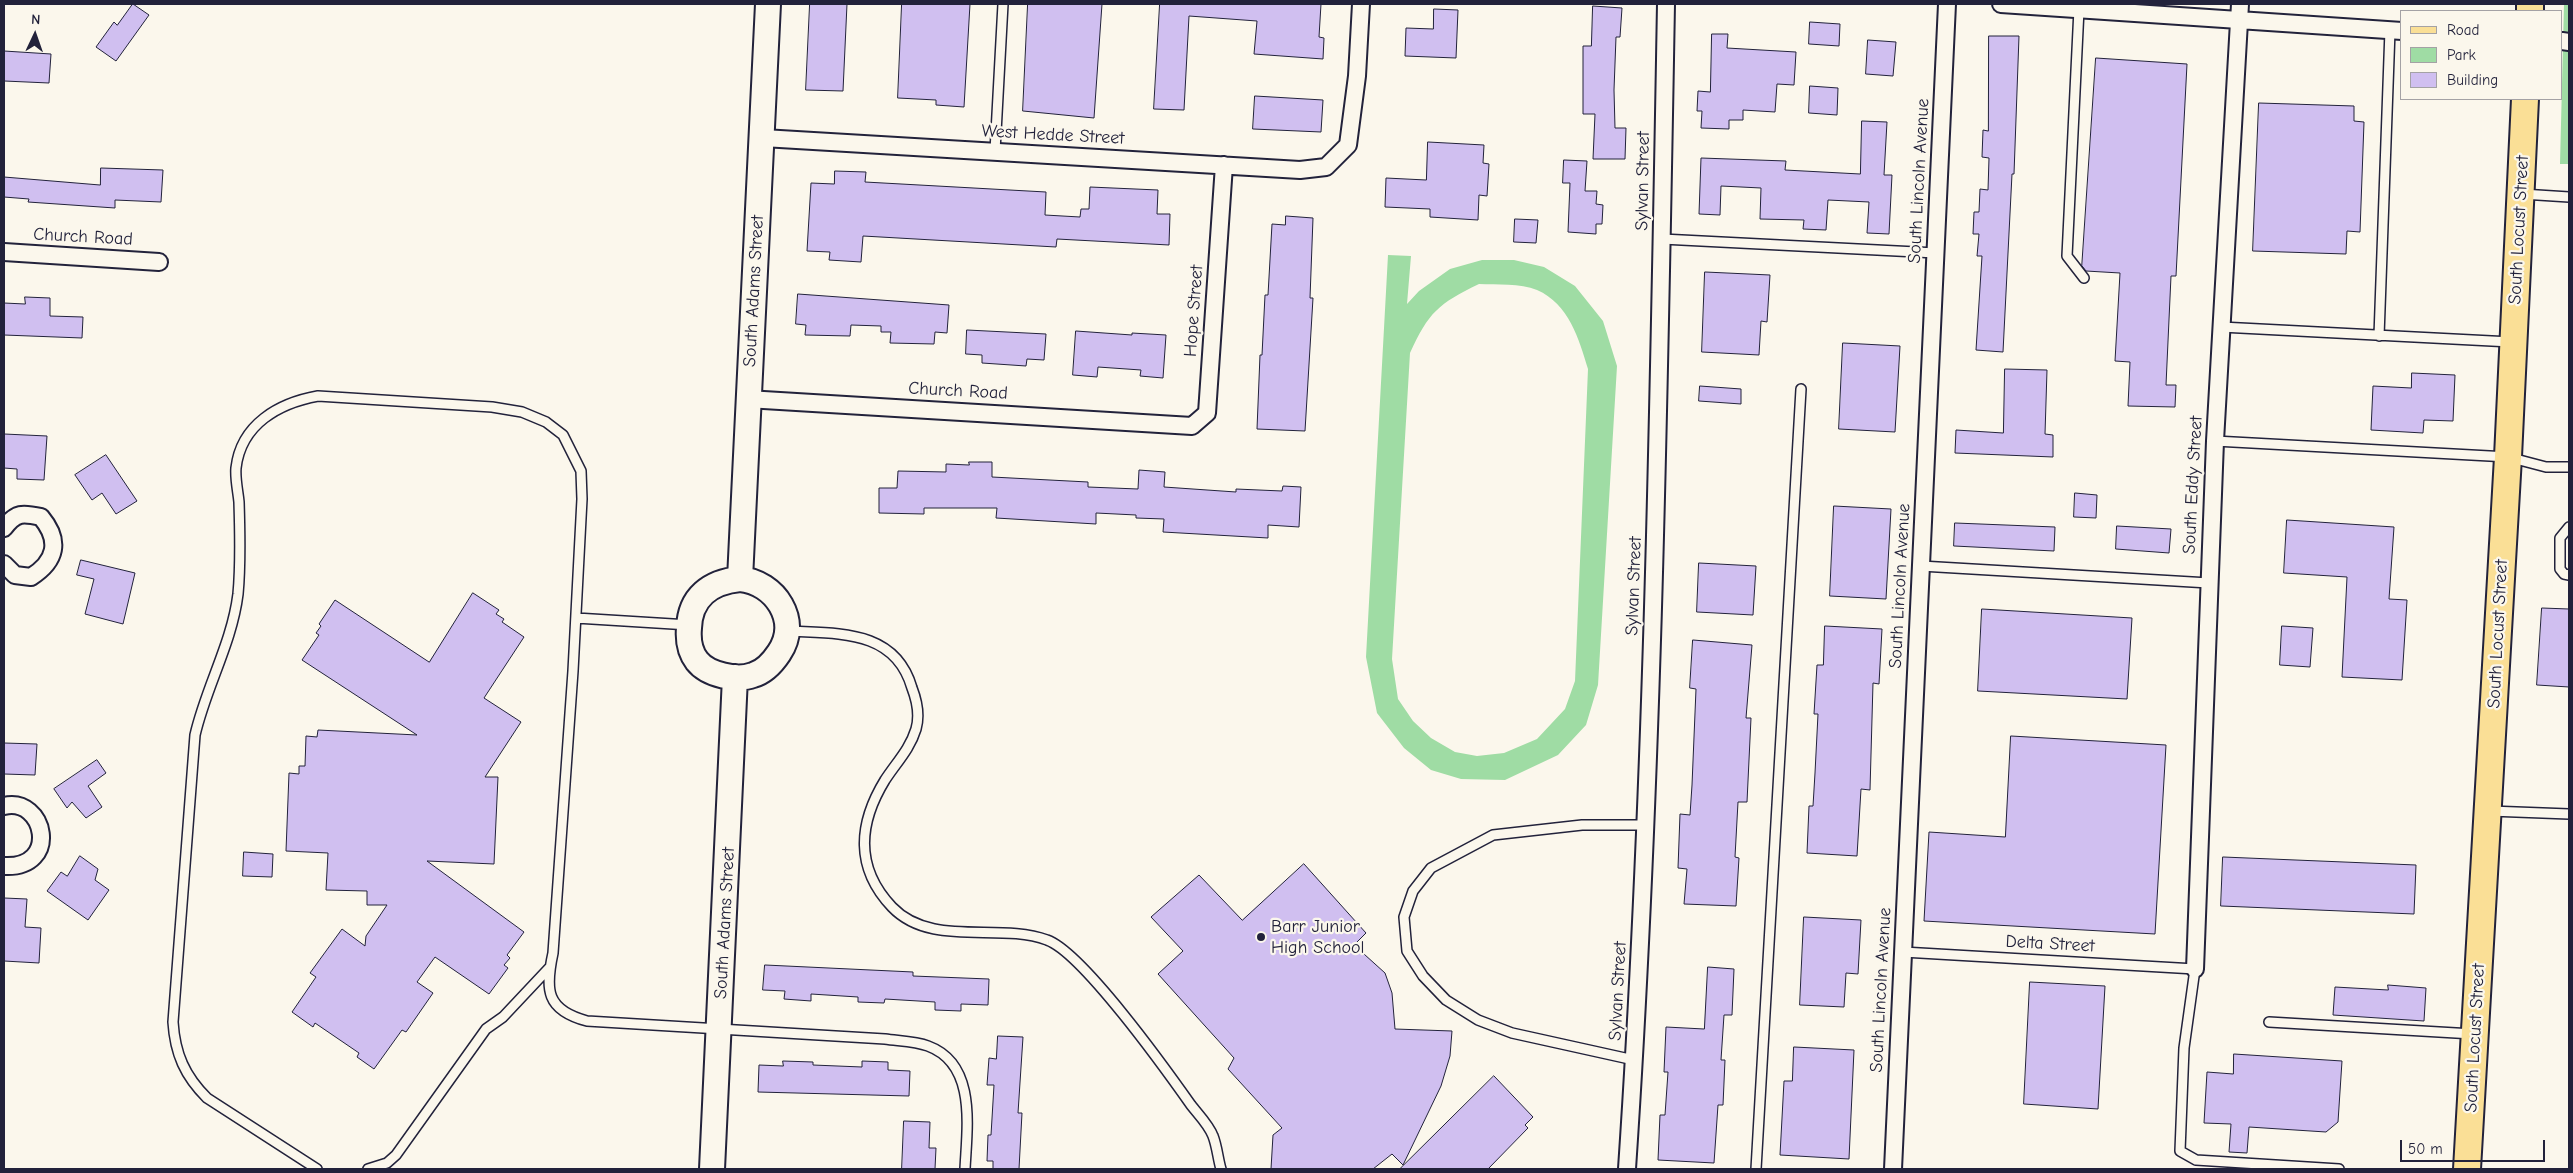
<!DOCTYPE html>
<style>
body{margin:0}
#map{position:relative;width:2573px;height:1173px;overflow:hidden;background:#fbf7ec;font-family:"Comic Neue",sans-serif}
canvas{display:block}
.frame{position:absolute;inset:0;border:5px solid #22223b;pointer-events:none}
.legend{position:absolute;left:2400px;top:10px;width:162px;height:90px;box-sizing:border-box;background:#fbf7ec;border:1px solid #a4a2a5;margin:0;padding:6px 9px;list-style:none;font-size:15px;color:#22223b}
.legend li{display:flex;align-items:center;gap:10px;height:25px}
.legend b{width:25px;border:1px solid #a4a2a5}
.north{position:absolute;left:10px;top:10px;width:50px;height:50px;-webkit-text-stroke:4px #fbf7ec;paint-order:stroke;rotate:3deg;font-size:14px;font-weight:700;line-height:20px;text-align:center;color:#22223b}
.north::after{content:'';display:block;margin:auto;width:18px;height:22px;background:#22223b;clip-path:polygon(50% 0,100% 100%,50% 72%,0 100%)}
.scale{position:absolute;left:2400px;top:1140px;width:145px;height:22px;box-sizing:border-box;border:2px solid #22223b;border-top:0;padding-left:6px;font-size:15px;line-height:18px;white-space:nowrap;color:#22223b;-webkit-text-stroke:4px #fbf7ec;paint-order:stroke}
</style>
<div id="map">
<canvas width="2573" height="1173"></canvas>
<div class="frame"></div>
<ul class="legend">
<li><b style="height:6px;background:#fadf96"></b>Road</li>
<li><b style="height:14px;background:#9fdca4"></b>Park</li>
<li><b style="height:14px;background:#d0bff0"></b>Building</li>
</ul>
<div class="north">N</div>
<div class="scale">50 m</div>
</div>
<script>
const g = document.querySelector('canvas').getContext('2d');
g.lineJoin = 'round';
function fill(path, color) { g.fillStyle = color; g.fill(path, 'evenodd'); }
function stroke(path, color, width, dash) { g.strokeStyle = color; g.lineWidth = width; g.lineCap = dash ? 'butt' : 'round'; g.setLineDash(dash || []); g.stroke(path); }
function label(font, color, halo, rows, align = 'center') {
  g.font = font + ' "Comic Neue",sans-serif'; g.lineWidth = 4.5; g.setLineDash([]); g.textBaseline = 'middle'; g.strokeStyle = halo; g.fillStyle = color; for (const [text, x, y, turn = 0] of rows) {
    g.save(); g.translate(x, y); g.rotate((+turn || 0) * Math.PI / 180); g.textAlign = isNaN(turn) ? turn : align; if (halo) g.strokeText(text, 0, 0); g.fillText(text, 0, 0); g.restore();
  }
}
const green = new Path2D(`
 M 2564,4 L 2569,4 L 2569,164 L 2560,164 Z
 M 1388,255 L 1411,256 L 1407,304 L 1419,291 L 1450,269 L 1482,260 L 1514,260 L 1544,267 L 1575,286 L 1603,321 L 1617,366 L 1598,685 L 1586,725 L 1558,755 L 1505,780 L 1461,779 L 1431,770 L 1404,748 L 1377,713 L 1366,657 ZM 1479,284 C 1497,285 1520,283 1537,290 C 1569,304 1579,339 1588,369 L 1575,681 L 1565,709 L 1537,739 L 1504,753 L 1477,756 L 1455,752 L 1431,738 L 1413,721 L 1398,699 L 1392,659 L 1410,353 C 1429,312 1438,304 1479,284 Z`);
const building = new Path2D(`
 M 133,4 L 149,15 L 116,61 L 96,47 L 114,22 L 117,25 Z
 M 810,4 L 847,4 L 843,91 L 806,90 Z
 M 902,4 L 970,4 L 964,107 L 936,105 L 936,100 L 898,98 Z
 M 1028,4 L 1102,4 L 1094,118 L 1023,111 Z
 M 1160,4 L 1321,4 L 1319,37 L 1324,38 L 1323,59 L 1254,54 L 1257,21 L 1189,16 L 1184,110 L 1154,109 Z
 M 1593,6 L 1622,8 L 1620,37 L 1616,37 L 1614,90 L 1615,128 L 1626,128 L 1625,159 L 1593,159 L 1595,114 L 1583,114 L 1583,46 L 1591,46 Z
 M 1434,9 L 1458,10 L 1456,58 L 1405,56 L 1406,28 L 1433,29 Z
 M 1810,22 L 1840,24 L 1839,46 L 1809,44 Z
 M 1712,34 L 1728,34 L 1727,48 L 1796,52 L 1794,85 L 1777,84 L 1775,112 L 1743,110 L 1743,120 L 1729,120 L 1729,129 L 1701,128 L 1702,111 L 1697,111 L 1698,91 L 1710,92 Z
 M 1989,36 L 2019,36 L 2014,174 L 2012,174 L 2003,352 L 1976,350 L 1982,256 L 1977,256 L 1979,234 L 1973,234 L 1974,212 L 1979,212 L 1980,189 L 1988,190 L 1989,158 L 1982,157 L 1983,130 L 1988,131 Z
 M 1868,40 L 1896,42 L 1893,76 L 1866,74 Z
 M 4,51 L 51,54 L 49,83 L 4,81 Z
 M 2096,58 L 2187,64 L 2176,276 L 2171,276 L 2166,385 L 2176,385 L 2175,407 L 2128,406 L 2130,362 L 2115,361 L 2120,273 L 2086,271 L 2082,266 Z
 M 1810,86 L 1838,88 L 1837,115 L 1809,113 Z
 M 1255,96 L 1323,100 L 1321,132 L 1253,129 Z
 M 2259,103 L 2354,106 L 2354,121 L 2364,122 L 2360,232 L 2347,231 L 2346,254 L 2253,251 Z
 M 1862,121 L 1887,122 L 1884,175 L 1892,175 L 1889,234 L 1867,233 L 1869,202 L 1828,200 L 1826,230 L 1803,229 L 1804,220 L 1760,219 L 1761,188 L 1721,186 L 1720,215 L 1699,214 L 1701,158 L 1786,161 L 1785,170 L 1860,174 Z
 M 1428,142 L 1484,145 L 1483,163 L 1489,164 L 1487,196 L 1479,195 L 1478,220 L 1430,217 L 1430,209 L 1385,207 L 1386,178 L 1426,180 Z
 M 1564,160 L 1587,161 L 1585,191 L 1597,191 L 1596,204 L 1603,205 L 1602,224 L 1596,224 L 1596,234 L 1568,232 L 1570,183 L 1563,183 Z
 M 101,168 L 163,170 L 161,202 L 115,200 L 115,208 L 28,202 L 29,199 L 4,197 L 4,177 L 100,185 Z
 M 835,171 L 866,172 L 865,182 L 1046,192 L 1045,215 L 1080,217 L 1081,209 L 1089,209 L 1090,187 L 1158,190 L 1157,214 L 1170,214 L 1169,245 L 1057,239 L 1056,247 L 863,236 L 861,262 L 829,260 L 830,252 L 807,251 L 811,183 L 834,184 Z
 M 1286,216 L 1313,218 L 1310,298 L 1313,298 L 1305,431 L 1257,429 L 1260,355 L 1262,355 L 1265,295 L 1268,295 L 1272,224 L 1285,225 Z
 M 1515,219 L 1538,220 L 1536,243 L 1514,242 Z
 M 1705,272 L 1770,275 L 1767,322 L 1761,321 L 1759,355 L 1702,352 Z
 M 798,294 L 949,305 L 947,333 L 935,332 L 934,344 L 890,343 L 891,332 L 881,332 L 881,326 L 851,325 L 850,336 L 805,335 L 806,325 L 796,324 Z
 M 25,297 L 50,298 L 50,316 L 83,317 L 82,338 L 4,335 L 4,303 L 25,304 Z
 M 967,330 L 1046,334 L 1044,360 L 1027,359 L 1026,366 L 982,363 L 982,355 L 966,354 Z
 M 1076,331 L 1132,335 L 1132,333 L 1166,335 L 1163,378 L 1140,376 L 1141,370 L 1098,367 L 1097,377 L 1073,375 Z
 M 1843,343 L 1900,346 L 1895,432 L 1839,429 Z
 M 2005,369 L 2047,370 L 2045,434 L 2053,435 L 2053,457 L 1955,453 L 1956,430 L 2003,433 Z
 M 2412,373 L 2455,375 L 2453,421 L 2424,420 L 2423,433 L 2371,430 L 2373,386 L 2411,388 Z
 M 1700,386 L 1741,389 L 1741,404 L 1699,401 Z
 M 4,434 L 47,436 L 44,480 L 17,479 L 17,469 L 4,468 Z
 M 106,455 L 137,501 L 116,514 L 102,493 L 92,500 L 75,475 Z
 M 969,462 L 992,462 L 992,477 L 1088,482 L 1088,487 L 1138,489 L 1139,470 L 1165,472 L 1164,487 L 1236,492 L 1236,489 L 1282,491 L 1283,486 L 1301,487 L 1299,527 L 1268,525 L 1268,538 L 1163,532 L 1164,519 L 1136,518 L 1136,515 L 1096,513 L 1096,524 L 996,518 L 997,508 L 924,508 L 924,514 L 879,513 L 879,488 L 897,488 L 898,471 L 946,472 L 946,464 L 969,465 Z
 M 2075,493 L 2097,495 L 2096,518 L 2074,517 Z
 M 1834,506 L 1891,509 L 1886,599 L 1830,596 Z
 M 2287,520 L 2394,527 L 2389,599 L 2407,600 L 2402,680 L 2342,677 L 2347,577 L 2284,573 Z
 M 1955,523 L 2055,527 L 2054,551 L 1954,546 Z
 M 2117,526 L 2171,529 L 2169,553 L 2116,549 Z
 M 81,560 L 135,573 L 123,624 L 85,614 L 94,579 L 77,575 Z
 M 1699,563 L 1756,566 L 1753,615 L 1697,612 Z
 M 473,593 L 499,610 L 496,614 L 504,619 L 502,622 L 524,637 L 484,698 L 521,722 L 485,777 L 498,777 L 494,864 L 427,861 L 524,932 L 507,955 L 510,958 L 504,965 L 508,968 L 489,994 L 435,957 L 417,982 L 433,993 L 406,1032 L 402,1030 L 374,1069 L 357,1057 L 359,1053 L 315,1023 L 313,1027 L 292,1012 L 316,977 L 310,973 L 342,929 L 365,946 L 366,936 L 387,905 L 367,905 L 367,891 L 326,890 L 328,853 L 286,851 L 289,773 L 299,774 L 299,766 L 305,766 L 306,736 L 317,737 L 318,730 L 417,735 L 302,660 L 319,635 L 316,633 L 321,626 L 319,624 L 335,600 L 429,662 Z
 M 2542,608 L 2569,609 L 2569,687 L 2537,685 Z
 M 1982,609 L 2132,618 L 2127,699 L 1978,691 Z
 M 1825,626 L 1882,629 L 1879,684 L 1873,683 L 1870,790 L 1861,789 L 1857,856 L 1807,853 L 1809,806 L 1813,806 L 1815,773 L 1818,714 L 1814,714 L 1817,665 L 1823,665 Z
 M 2282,626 L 2313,628 L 2310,667 L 2280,665 Z
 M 1693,640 L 1752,645 L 1746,718 L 1751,718 L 1747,802 L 1738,802 L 1735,857 L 1739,858 L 1736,906 L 1684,904 L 1687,869 L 1678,868 L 1680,814 L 1690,815 L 1692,785 L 1696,689 L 1690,688 Z
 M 2011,736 L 2166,745 L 2155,934 L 1924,921 L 1929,832 L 2005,837 Z
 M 4,743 L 37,744 L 35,775 L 4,774 Z
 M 97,760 L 106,773 L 88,786 L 102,807 L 86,818 L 72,802 L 67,808 L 54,789 Z
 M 244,852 L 273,854 L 272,877 L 243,876 Z
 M 80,856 L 98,869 L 95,880 L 109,890 L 88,920 L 47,891 L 61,872 L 67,876 Z
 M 2223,857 L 2416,865 L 2414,914 L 2221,906 Z
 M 1304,864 L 1366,933 L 1354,945 L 1385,973 L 1392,993 L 1395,1029 L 1452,1031 L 1450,1056 L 1441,1086 L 1403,1165 L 1392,1154 L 1373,1169 L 1271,1169 L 1273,1135 L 1282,1128 L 1228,1069 L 1234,1058 L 1158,974 L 1183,951 L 1151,917 L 1199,875 L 1242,920 Z
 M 4,898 L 27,899 L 25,927 L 41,928 L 39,963 L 4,961 Z
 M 1804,917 L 1861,920 L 1858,974 L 1846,973 L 1844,1007 L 1800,1005 Z
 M 765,965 L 913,972 L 913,976 L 989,979 L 988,1005 L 961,1004 L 961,1011 L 935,1010 L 935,1002 L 885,999 L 884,1003 L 858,1002 L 858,997 L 811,994 L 811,1001 L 784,999 L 785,991 L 763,990 Z
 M 1708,967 L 1734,969 L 1732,1015 L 1724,1015 L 1721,1060 L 1725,1060 L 1723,1105 L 1718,1105 L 1714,1163 L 1658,1160 L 1660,1115 L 1665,1115 L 1668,1072 L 1664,1072 L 1666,1027 L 1704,1029 Z
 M 2030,982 L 2105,986 L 2098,1109 L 2024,1104 Z
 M 2388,985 L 2426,988 L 2424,1021 L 2333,1015 L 2335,987 L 2388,990 Z
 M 998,1036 L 1023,1037 L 1018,1113 L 1022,1113 L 1019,1169 L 993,1169 L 993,1161 L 987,1161 L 988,1135 L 991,1135 L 994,1085 L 987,1085 L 989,1058 L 996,1059 Z
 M 1794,1047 L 1854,1050 L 1849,1159 L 1780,1155 L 1784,1081 L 1792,1081 Z
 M 2234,1054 L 2342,1061 L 2338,1122 L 2326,1132 L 2249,1127 L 2247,1153 L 2229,1152 L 2231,1124 L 2204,1123 L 2207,1072 L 2233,1074 Z
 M 783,1061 L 813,1062 L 813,1065 L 862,1067 L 862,1061 L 888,1062 L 888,1070 L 910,1071 L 909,1096 L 758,1092 L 759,1065 L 783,1066 Z
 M 1494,1076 L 1533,1117 L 1525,1125 L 1528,1128 L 1488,1169 L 1400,1169 Z
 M 904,1121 L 930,1122 L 929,1148 L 936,1148 L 935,1169 L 902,1169 Z`);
const lane = new Path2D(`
 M 2079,9 L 2067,256 L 2084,278
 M 995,151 L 1003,4
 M 2522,194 L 2569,197
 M 1662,239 L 1936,253
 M 2221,327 L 2511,342
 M 2379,336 L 2390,30
 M 2215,441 L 2508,457 L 2546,467 L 2569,467
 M 2569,527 L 2560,538 L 2560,569 L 2564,574 L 2569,575
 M 1921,566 L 2209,583
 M 576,618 L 689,625
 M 788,631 C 838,634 895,629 912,688 C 917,701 920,715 916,729 C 910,749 896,763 885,780 C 858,824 855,868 892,907 C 931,948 999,922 1047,940 C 1082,952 1167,1071 1191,1105 C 1198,1114 1209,1125 1213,1136 C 1217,1146 1218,1159 1221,1169
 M 2490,811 L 2569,814
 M 1903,952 L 2195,969 L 2184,1048 L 2180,1151 L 2196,1160 L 2339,1169
 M 2269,1022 L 2473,1034
 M 1634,1060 L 1512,1033 L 1478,1020 L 1446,1000 L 1423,976 L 1407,951 L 1404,917 L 1413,891 L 1431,868 L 1493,835 L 1582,825 L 1645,825
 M 317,1169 L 207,1098 C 185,1076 175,1054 173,1022 L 195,735 C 206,687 232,643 238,594 C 241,563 240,533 239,502 C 238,491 235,479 236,468 C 241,424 279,403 318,396 L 492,407 L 522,412 L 546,422 L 563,435 L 581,471 L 582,499 L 573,671 L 553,953 C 545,990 546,1010 587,1021 L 885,1039 C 898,1041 915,1041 928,1046 C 977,1064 967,1127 965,1169
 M 368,1169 L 387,1163 L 396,1155 L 486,1029 L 503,1017 L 550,967
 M 1756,1169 L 1801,389`);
const street = new Path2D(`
 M 2001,4 L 2402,31
 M 2562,41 L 2569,42
 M 763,138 L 1300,170 L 1326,167 L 1348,145 L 1357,76 L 1361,4
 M 4,252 L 159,262
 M 747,399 L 1192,426 L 1207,413 L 1224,165
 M 4,528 C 16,512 23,513 41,517 C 61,541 56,561 31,577 L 15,575 L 4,564
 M 4,806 C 45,796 61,869 4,866
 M 2195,969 L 2215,441 L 2240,4
 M 1627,1169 C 1653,781 1659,392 1666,4
 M 1893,1169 L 1947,4`);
const secondary = new Path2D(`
 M 740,579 L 768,4
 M 740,579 C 775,582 801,621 779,653 C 773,662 764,672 753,675 C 737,681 708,675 697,661 C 690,652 688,639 689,628 C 690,597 710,582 740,579 Z
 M 712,1169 L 735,677`);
const primary = new Path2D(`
 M 2530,11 L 2530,4
 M 2467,1169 L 2508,457 L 2525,99`);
const markers = [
 [1261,937,5,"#22223b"]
];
const streetNames = [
 ["West Hedde Street",1053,135,3],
 ["Sylvan Street",1643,181,-89],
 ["South Lincoln Avenue",1919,181,-87],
 ["South Locust Street",2519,230,-87],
 ["Church Road",83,237,3],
 ["South Adams Street",754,291,-87],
 ["Hope Street",1194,311,-86],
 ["Church Road",958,391,3],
 ["South Eddy Street",2193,485,-87],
 ["Sylvan Street",1634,586,-88],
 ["South Lincoln Avenue",1900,586,-87],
 ["South Locust Street",2498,634,-87],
 ["South Adams Street",725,923,-87],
 ["Delta Street",2050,944,3],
 ["South Lincoln Avenue",1881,990,-87],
 ["Sylvan Street",1618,991,-87],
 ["South Locust Street",2475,1038,-87]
];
const poiNames = [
 ["Barr Junior",1271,927],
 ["High School",1271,948]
];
fill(green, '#9fdca4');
fill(building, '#d0bff0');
stroke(building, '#22223b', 1);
stroke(lane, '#22223b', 12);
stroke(street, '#22223b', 20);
stroke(secondary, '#22223b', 28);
stroke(primary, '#22223b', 30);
stroke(lane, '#fbf7ec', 9);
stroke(street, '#fbf7ec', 16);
stroke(secondary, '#fbf7ec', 24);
stroke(primary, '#fadf96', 26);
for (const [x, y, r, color] of markers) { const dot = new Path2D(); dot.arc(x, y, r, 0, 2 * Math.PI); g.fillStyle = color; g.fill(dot); stroke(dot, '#fbf7ec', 2); }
label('18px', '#22223b', '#fbf7ec', streetNames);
label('18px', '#22223b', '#fbf7ec', poiNames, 'left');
</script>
